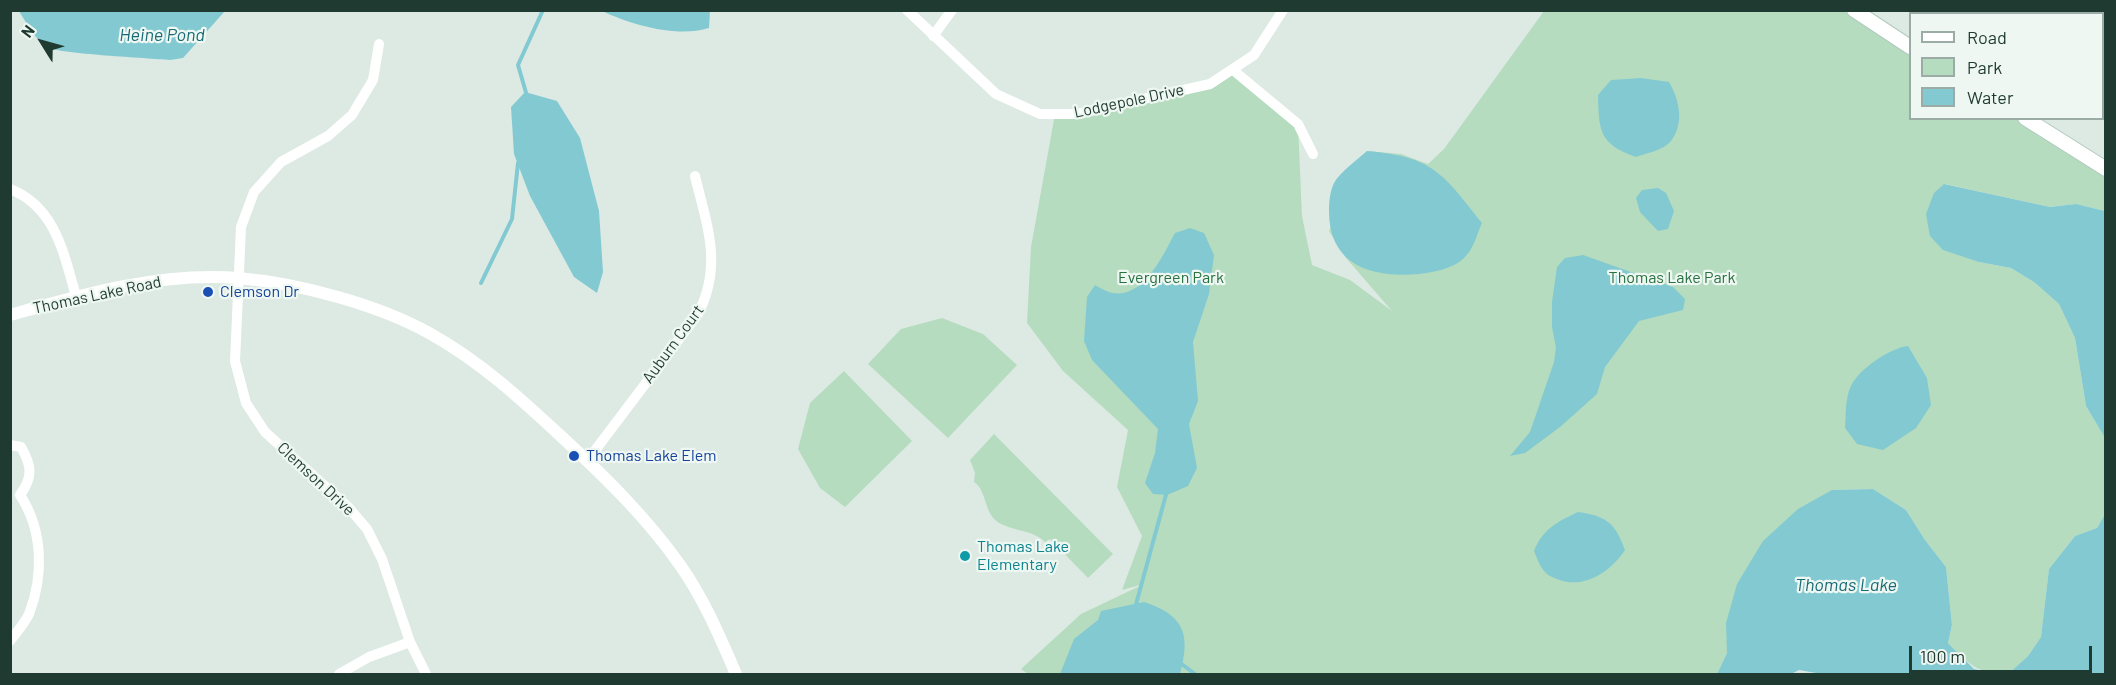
<!DOCTYPE html>
<style>
body{margin:0}
#map{position:relative;width:2116px;height:685px;overflow:hidden;background:#ddeae4;font-family:Barlow,sans-serif}
canvas{display:block}
.frame{position:absolute;inset:0;border:12px solid #1f3a31;pointer-events:none}
.legend{position:absolute;left:1909px;top:12px;width:195px;height:108px;box-sizing:border-box;background:#eef7f2;border:2px solid #9baba5;margin:0;padding:8px 10px;list-style:none;font-size:18px;color:#1f3a31}
.legend li{display:flex;align-items:center;gap:12px;height:30px}
.legend b{width:30px;border:2px solid #9baba5}
.north{position:absolute;left:12px;top:12px;width:60px;height:60px;-webkit-text-stroke:4px #eef7f2;paint-order:stroke;rotate:307deg;font-size:16px;font-weight:700;line-height:24px;text-align:center;color:#1f3a31}
.north::after{content:'';display:block;margin:auto;width:21px;height:27px;background:#1f3a31;clip-path:polygon(50% 0,100% 100%,50% 72%,0 100%)}
.scale{position:absolute;left:1909px;top:646px;width:183px;height:27px;box-sizing:border-box;border:3px solid #1f3a31;border-top:0;padding-left:8px;font-size:18px;line-height:21px;white-space:nowrap;color:#1f3a31;-webkit-text-stroke:4px #eef7f2;paint-order:stroke}
</style>
<div id="map">
<canvas width="2116" height="685"></canvas>
<div class="frame"></div>
<ul class="legend">
<li><b style="height:8px;background:#fff"></b>Road</li>
<li><b style="height:16px;background:#b5dcbe"></b>Park</li>
<li><b style="height:16px;background:#83c9d2"></b>Water</li>
</ul>
<div class="north">N</div>
<div class="scale">100 m</div>
</div>
<script>
const g = document.querySelector('canvas').getContext('2d');
g.lineJoin = 'round';
function fill(path, color) { g.fillStyle = color; g.fill(path, 'evenodd'); }
function stroke(path, color, width, dash) { g.strokeStyle = color; g.lineWidth = width; g.lineCap = dash ? 'butt' : 'round'; g.setLineDash(dash || []); g.stroke(path); }
function label(font, color, halo, rows, align = 'center') {
  g.font = font + ' Barlow,sans-serif'; g.lineWidth = 4.5; g.setLineDash([]); g.textBaseline = 'middle'; g.strokeStyle = halo; g.fillStyle = color; for (const [text, x, y, turn = 0] of rows) {
    g.save(); g.translate(x, y); g.rotate((+turn || 0) * Math.PI / 180); g.textAlign = isNaN(turn) ? turn : align; if (halo) g.strokeText(text, 0, 0); g.fillText(text, 0, 0); g.restore();
  }
}
const green = new Path2D(`
 M 1544,11 L 1854,11 L 1910,47 L 1910,118 L 2024,119 L 2105,170 L 2105,211 L 2076,204 L 2050,207 L 1945,184 L 1979,262 L 2011,268 L 2034,282 L 2059,304 L 2075,338 L 2086,406 L 2105,438 L 2105,514 L 2097,528 L 2075,536 L 2049,569 L 2041,637 L 2028,656 L 2008,674 C 1977,674 1969,664 1948,643 L 1952,625 L 1946,567 L 1925,540 L 1906,510 L 1873,489 L 1832,490 L 1727,623 L 1727,653 L 1717,674 L 1028,674 L 1021,669 L 1081,614 L 1144,584 L 1122,590 L 1142,536 L 1117,487 L 1128,430 L 1063,371 L 1027,323 L 1031,247 L 1055,114 L 1210,84 L 1233,70 L 1298,124 L 1302,216 L 1312,265 L 1350,280 L 1392,311 L 1346,258 L 1329,231 L 1367,151 L 1401,154 L 1428,164 L 1444,149 Z
 M 942,318 L 983,334 L 1017,365 L 948,438 L 868,364 L 901,329 Z
 M 844,371 L 912,441 L 845,507 L 820,488 L 798,449 L 810,403 Z
 M 994,434 L 1113,554 L 1088,578 L 1050,539 L 1045,542 C 1031,528 1008,532 994,519 C 984,508 986,490 974,482 L 975,473 L 970,460 Z`);
const water = new Path2D(`
 M 19,11 L 225,11 L 183,58 L 170,60 C 149,58 59,54 47,47 C 34,38 27,24 19,11 Z
 M 602,11 L 710,11 L 709,28 C 677,38 632,25 602,11 Z
 M 1939,11 L 2105,11 L 2105,107 L 2102,106 L 2102,14 L 1943,14 Z
 M 1641,78 L 1669,82 C 1679,99 1685,123 1671,141 C 1664,150 1647,153 1636,157 C 1599,144 1599,131 1598,95 L 1611,80 Z
 M 525,92 L 557,101 L 580,138 L 599,211 L 603,272 L 597,293 L 574,277 L 530,196 L 514,154 L 511,107 Z
 M 1367,151 C 1434,157 1442,173 1482,223 C 1476,236 1474,249 1463,259 C 1452,269 1434,272 1419,274 C 1372,278 1329,266 1329,211 C 1329,202 1330,191 1334,183 C 1340,172 1357,160 1367,151 Z
 M 1944,184 L 2050,207 L 2076,204 L 2105,211 L 2105,438 L 2086,406 L 2075,338 L 2059,304 L 2034,282 L 2011,268 L 1979,262 L 1943,250 L 1930,236 L 1926,214 L 1934,193 Z
 M 1658,188 L 1666,193 L 1674,211 L 1668,229 L 1658,231 L 1640,212 L 1636,198 L 1642,190 Z
 M 1190,228 L 1204,233 L 1214,255 L 1209,294 L 1193,342 L 1198,401 L 1189,424 L 1197,468 L 1188,486 L 1167,495 L 1153,494 L 1145,483 L 1155,453 L 1158,429 L 1092,360 L 1084,341 L 1087,297 L 1095,285 C 1100,288 1107,292 1113,293 C 1144,298 1163,255 1175,233 Z
 M 1583,255 L 1673,287 L 1685,299 L 1683,310 L 1639,321 L 1605,367 L 1597,394 L 1560,427 L 1525,453 L 1510,456 L 1530,432 L 1554,362 L 1556,348 L 1552,327 L 1552,302 L 1557,267 L 1565,258 Z
 M 1908,346 L 1927,378 L 1931,405 L 1916,428 L 1883,450 L 1857,444 L 1845,428 C 1846,415 1845,398 1851,386 C 1859,369 1890,348 1908,346 Z
 M 1873,489 L 1906,510 L 1925,540 L 1946,567 L 1952,625 L 1948,643 L 1974,669 L 1996,674 L 1822,674 L 1799,670 L 1791,674 L 1717,674 L 1727,653 L 1726,623 L 1737,584 L 1763,541 L 1798,509 L 1832,490 Z
 M 1578,512 C 1607,516 1615,523 1625,550 C 1610,572 1584,590 1557,579 C 1553,577 1548,576 1545,572 C 1540,567 1537,558 1534,551 C 1542,530 1558,521 1578,512 Z
 M 2105,514 L 2105,674 L 2008,674 L 2028,656 L 2041,637 L 2049,569 L 2075,536 L 2097,528 Z
 M 1144,602 C 1184,615 1191,634 1180,674 L 1060,674 L 1074,639 L 1098,620 L 1101,611 Z`);
const stream = new Path2D(`
 M 527,96 L 518,65 L 543,10
 M 481,283 L 512,219 L 518,163
 M 1135,608 L 1167,491
 M 1179,662 L 1195,674`);
const minor = new Path2D(`
 M 907,10 L 996,94 L 1040,114 L 1077,114 L 1210,84 L 1254,55 L 1283,10
 M 933,36 L 952,10
 M 379,44 L 373,80 L 352,115 L 328,136 L 281,162 L 254,192 L 241,227 L 235,361 L 246,403 L 265,432 L 349,508 L 367,529 L 382,559 L 410,642 L 426,674
 M 1233,70 L 1298,124 L 1313,154
 M 10,189 C 56,207 64,255 76,296
 M 10,445 L 21,447 C 32,466 33,477 20,495
 M 587,461 L 698,314 C 723,265 707,226 695,176
 M 10,641 C 16,633 25,623 29,614 C 44,575 43,530 20,495
 M 339,674 L 369,657 L 410,642`);
const tertiary = new Path2D(`
 M 10,315 C 84,294 161,272 238,278 C 297,283 377,304 429,333 C 480,361 522,400 564,439 C 606,478 647,518 680,565 C 704,599 720,637 736,674`);
const secondary = new Path2D(`
 M 1854,10 L 1910,47
 M 2025,118 L 2106,169`);
const markers = [
 [208,292,6,"#1a4fb4"],
 [574,456,6,"#1a4fb4"],
 [965,556,6,"#0f9aa8"]
];
const streetNames = [
 ["Lodgepole Drive",1129,101,-12],
 ["Thomas Lake Road",97,295,-12],
 ["Auburn Court",673,344,-54],
 ["Clemson Drive",316,479,43]
];
const parkNames = [
 ["Evergreen Park",1171,278],
 ["Thomas Lake Park",1672,278]
];
const transitNames = [
 ["Clemson Dr",220,292],
 ["Thomas Lake Elem",586,456]
];
const cultureNames = [
 ["Thomas Lake",977,547],
 ["Elementary",977,565]
];
const waterNames = [
 ["Heine Pond",162,35],
 ["Thomas Lake",1846,585]
];
fill(green, '#b5dcbe');
fill(water, '#83c9d2');
stroke(stream, '#83c9d2', 4);
stroke(secondary, '#b0cabf', 16);
stroke(minor, '#fff', 10);
stroke(tertiary, '#fff', 12);
stroke(secondary, '#fff', 14);
for (const [x, y, r, color] of markers) { const dot = new Path2D(); dot.arc(x, y, r, 0, 2 * Math.PI); g.fillStyle = color; g.fill(dot); stroke(dot, '#eef7f2', 2); }
label('16px', '#1f3a31', '#eef7f2', streetNames);
label('16px', '#287141', '#eef7f2', parkNames);
label('16px', '#164399', '#eef7f2', transitNames, 'left');
label('16px', '#0d838f', '#eef7f2', cultureNames, 'left');
label('italic 18px', '#186b76', '#eef7f2', waterNames);
</script>
